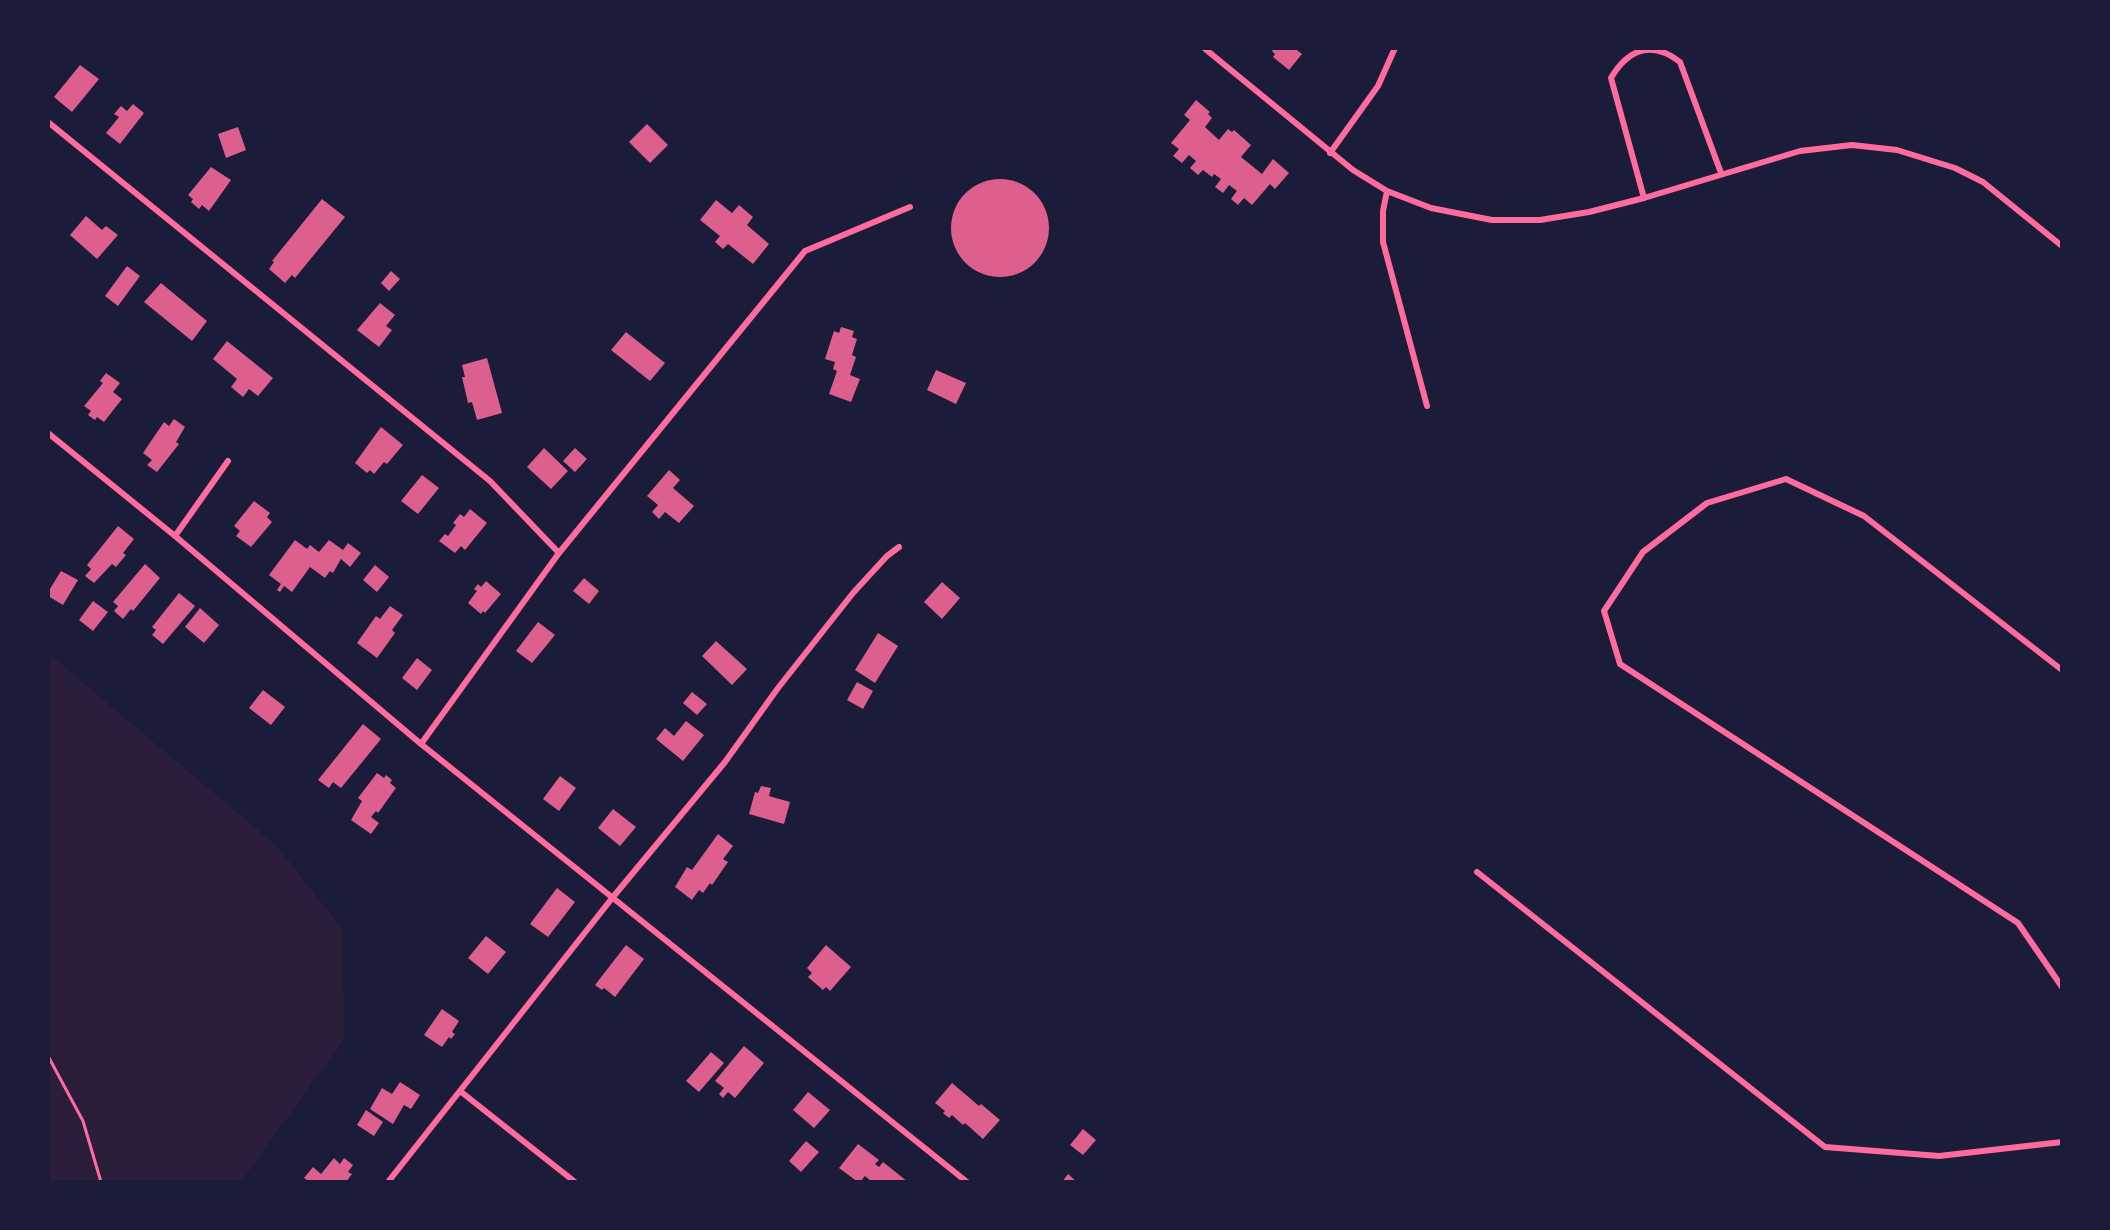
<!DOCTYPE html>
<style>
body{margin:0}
#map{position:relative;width:2110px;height:1230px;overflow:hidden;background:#1b1b3a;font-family:"Fira Sans",sans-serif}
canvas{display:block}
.frame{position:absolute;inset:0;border:50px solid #1b1b3a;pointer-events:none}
</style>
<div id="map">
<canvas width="2110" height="1230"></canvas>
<div class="frame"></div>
</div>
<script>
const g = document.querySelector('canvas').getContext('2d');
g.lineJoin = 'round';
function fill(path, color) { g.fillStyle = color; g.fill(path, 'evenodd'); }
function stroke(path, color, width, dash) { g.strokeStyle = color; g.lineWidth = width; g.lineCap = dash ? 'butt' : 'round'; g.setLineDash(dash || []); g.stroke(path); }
const green = new Path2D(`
 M 48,653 L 277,846 L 343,930 L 344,1039 L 241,1182 L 48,1182 Z`);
const building = new Path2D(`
 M 1274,48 L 1294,48 L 1302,54 L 1289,70 L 1273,57 L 1275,54 L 1272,51 Z
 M 80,65 L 99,79 L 72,112 L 54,97 Z
 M 1196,100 L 1210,112 L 1208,114 L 1212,118 L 1205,127 L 1219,140 L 1228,129 L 1232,132 L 1234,130 L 1251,145 L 1241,157 L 1262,174 L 1273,159 L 1289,173 L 1275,189 L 1270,184 L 1252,205 L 1244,198 L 1238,205 L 1231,199 L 1237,191 L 1229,185 L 1223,193 L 1215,187 L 1221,179 L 1214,174 L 1212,177 L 1203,170 L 1198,175 L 1190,168 L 1196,161 L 1189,155 L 1182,163 L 1173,156 L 1179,149 L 1171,143 L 1190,120 L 1184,115 Z
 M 133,104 L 144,113 L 120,144 L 106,133 L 119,117 L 114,114 L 121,106 L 127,111 Z
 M 647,124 L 668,145 L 650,163 L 629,142 Z
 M 238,127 L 246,150 L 226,158 L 218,134 Z
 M 211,167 L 231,180 L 209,211 L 202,205 L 199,209 L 191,202 L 193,199 L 188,195 Z
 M951 228a49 49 0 1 1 98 0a49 49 0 1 1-98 0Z
 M 322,199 L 345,217 L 295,278 L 292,275 L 285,283 L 269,269 L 274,262 L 272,261 Z
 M 716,200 L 732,213 L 739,205 L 753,217 L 747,225 L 769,244 L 753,264 L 728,244 L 723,249 L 715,242 L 720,236 L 700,220 Z
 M 86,216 L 102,230 L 106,226 L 118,235 L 97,259 L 70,235 Z
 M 127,266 L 140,276 L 118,306 L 105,296 Z
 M 391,271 L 400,279 L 389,291 L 381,283 Z
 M 161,283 L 207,321 L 192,341 L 144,302 Z
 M 380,303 L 395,315 L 386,326 L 392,330 L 379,347 L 357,330 Z
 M 841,327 L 854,331 L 852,337 L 857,339 L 852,355 L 856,357 L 850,375 L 860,379 L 851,402 L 829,394 L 837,371 L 833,369 L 835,362 L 825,359 L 834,331 L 839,333 Z
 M 626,332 L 665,363 L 650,381 L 611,350 Z
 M 227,341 L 273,378 L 258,396 L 249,389 L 243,397 L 231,387 L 237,379 L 213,359 Z
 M 487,358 L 502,413 L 477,420 L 472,402 L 468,403 L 462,377 L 465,377 L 462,365 Z
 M 936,370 L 966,383 L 956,404 L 927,390 Z
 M 106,373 L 120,383 L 113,392 L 122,399 L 104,422 L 97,417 L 95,420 L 88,415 L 91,411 L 84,406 L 103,383 L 100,381 Z
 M 174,419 L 185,427 L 176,442 L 179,444 L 157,472 L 147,465 L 152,460 L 143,453 L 164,422 L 169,426 Z
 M 381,427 L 403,445 L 387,464 L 384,462 L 374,474 L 370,470 L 367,473 L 355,463 Z
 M 544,448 L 568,471 L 551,489 L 527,467 Z
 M 575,448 L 587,459 L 575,472 L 563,461 Z
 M 669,470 L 680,480 L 673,488 L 694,506 L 679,523 L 665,512 L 659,519 L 652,512 L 658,505 L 647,496 Z
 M 422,475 L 439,488 L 418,514 L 401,501 Z
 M 254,501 L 270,513 L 267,517 L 272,522 L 251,547 L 236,536 L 240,531 L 234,526 Z
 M 470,509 L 487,523 L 465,550 L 461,546 L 455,553 L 439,541 L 445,534 L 448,536 L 456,525 L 453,523 L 460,514 L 464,517 Z
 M 118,526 L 134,539 L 123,553 L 126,555 L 116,567 L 112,564 L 94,583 L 85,576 L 91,569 L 87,565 Z
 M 295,540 L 307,549 L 310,545 L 319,552 L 329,540 L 343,550 L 348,543 L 361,553 L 350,567 L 341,559 L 333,573 L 330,571 L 325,578 L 310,567 L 292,592 L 284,586 L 280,592 L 277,590 L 281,584 L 269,575 Z
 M 145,564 L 160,578 L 133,611 L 131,609 L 123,619 L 114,611 L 118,606 L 113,602 Z
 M 375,565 L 389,577 L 377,592 L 363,580 Z
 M 61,571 L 78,580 L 63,605 L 48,596 L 48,592 Z
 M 584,578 L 599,591 L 589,604 L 573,591 Z
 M 486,581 L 501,594 L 485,613 L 483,611 L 481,614 L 468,603 L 477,591 L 474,589 L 478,584 L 481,587 Z
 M 942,582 L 960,598 L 942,619 L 924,602 Z
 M 179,593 L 195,606 L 163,644 L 152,635 L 156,630 L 152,627 Z
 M 93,601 L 108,612 L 93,631 L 79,620 Z
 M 390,606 L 403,615 L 392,630 L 395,633 L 377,658 L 357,643 L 376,616 L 380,619 Z
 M 200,608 L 219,625 L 204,643 L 185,627 Z
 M 538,622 L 555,635 L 532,663 L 516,651 Z
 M 878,633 L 898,646 L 875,683 L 855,670 Z
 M 716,641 L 747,669 L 732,685 L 702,656 Z
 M 417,658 L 432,670 L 417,690 L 402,678 Z
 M 857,682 L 873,691 L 863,709 L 847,700 Z
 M 263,690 L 285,707 L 271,725 L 249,708 Z
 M 692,692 L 707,704 L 697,715 L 683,703 Z
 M 686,721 L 704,735 L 683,761 L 656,739 L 665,728 L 674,736 Z
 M 363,724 L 381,739 L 341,788 L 333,782 L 329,788 L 318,780 Z
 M 377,773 L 384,778 L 386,775 L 392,780 L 390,783 L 396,788 L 378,813 L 376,811 L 371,817 L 379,823 L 371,834 L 351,820 L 362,801 L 358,798 Z
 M 560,776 L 576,788 L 559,811 L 543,799 Z
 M 761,786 L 771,788 L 769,796 L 790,802 L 784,824 L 749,814 L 755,792 L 758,793 Z
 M 613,809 L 636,827 L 620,846 L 598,828 Z
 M 718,834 L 733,846 L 723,859 L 728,862 L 712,885 L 710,883 L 703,893 L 699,890 L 692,900 L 675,887 L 687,867 L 692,870 Z
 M 557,888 L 575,902 L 548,937 L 530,924 Z
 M 486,936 L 506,952 L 488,974 L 468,958 Z
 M 626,945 L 644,959 L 615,997 L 604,988 L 602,990 L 595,985 Z
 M 826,945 L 851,967 L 830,991 L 826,987 L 823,990 L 808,977 L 812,973 L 807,968 Z
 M 442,1009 L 459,1021 L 452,1032 L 455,1034 L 451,1039 L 449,1037 L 442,1047 L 424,1035 Z
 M 744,1046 L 764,1063 L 735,1098 L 728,1092 L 723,1098 L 719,1094 L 724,1088 L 715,1081 Z
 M 711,1052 L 724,1063 L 699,1092 L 686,1081 Z
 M 400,1082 L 420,1095 L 411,1109 L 404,1105 L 393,1124 L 370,1109 L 382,1088 L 392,1094 Z
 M 952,1083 L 979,1106 L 981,1104 L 1000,1120 L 983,1139 L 965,1123 L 963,1125 L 952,1115 L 949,1118 L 943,1113 L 945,1111 L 935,1103 Z
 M 808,1092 L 830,1110 L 814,1128 L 793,1110 Z
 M 366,1110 L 383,1122 L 374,1136 L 357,1125 Z
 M 1083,1129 L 1096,1140 L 1083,1155 L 1070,1145 Z
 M 806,1141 L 819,1152 L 801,1172 L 789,1161 Z
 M 858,1144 L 879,1160 L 875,1164 L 879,1167 L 883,1162 L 908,1182 L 870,1182 L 871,1181 L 865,1176 L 860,1182 L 858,1182 L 839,1168 Z
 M 334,1158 L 340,1164 L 344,1158 L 353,1165 L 348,1172 L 352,1174 L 346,1182 L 310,1182 L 304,1178 L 313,1167 L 321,1174 Z
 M 1068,1174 L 1077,1182 L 1062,1182 Z`);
const path = new Path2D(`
 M 48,1056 L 83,1121 L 101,1182`);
const minor = new Path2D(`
 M 1204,48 L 1353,170 L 1387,191 L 1431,208 L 1492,220 L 1540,220 L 1589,212 L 1644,198 L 1800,151 L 1852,145 L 1897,150 L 1955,168 L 1983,182 L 2062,246
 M 48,122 L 490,481 L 559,553
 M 1330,153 L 1378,86 L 1395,48
 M 1387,191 L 1383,211 L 1383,242 L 1427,406
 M 1644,198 L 1611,78 C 1628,49 1652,40 1680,62 L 1721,173
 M 48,433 L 175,536 L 421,744 L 967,1182
 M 175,536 L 228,461
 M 2062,670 L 1864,516 L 1786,479 L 1707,503 L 1643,552 L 1604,611 L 1620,664 L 2018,923 L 2062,987
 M 421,744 L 559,553 L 805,251 L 910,207
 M 1477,872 L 1825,1147 L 1939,1156 L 2062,1142
 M 460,1091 L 575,1182
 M 388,1182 L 613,897 L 725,762 L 778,688 L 853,593 L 887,556 L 899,547`);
fill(green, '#2a1e3b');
fill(building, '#dd5f8e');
stroke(path, '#ff6b9d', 3);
stroke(minor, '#ff6b9d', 6);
</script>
